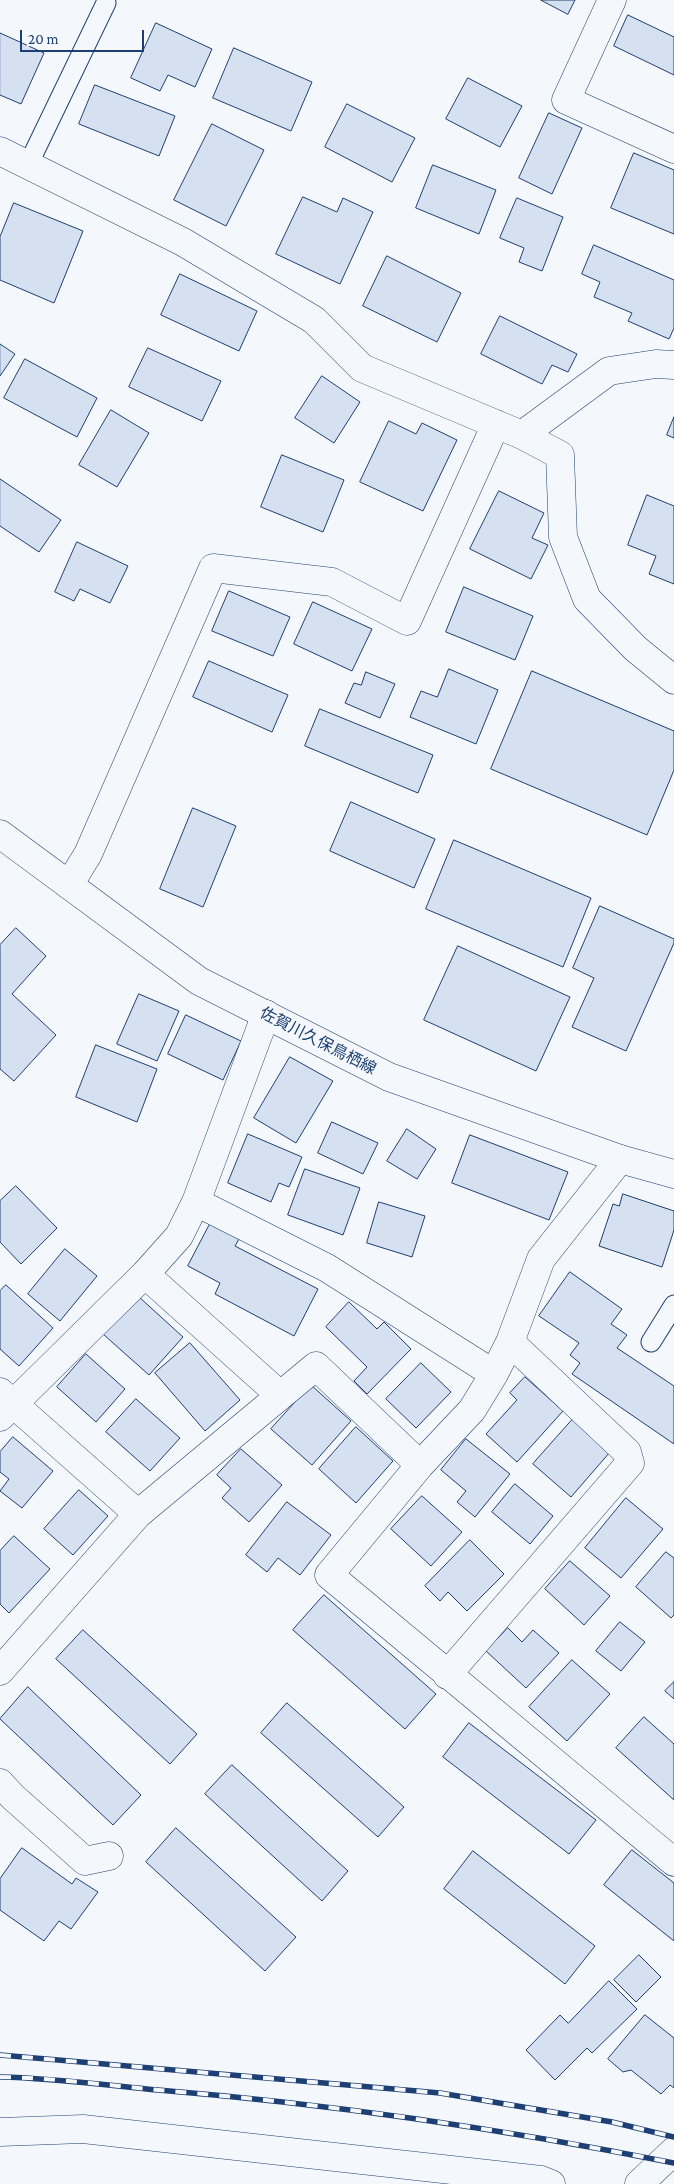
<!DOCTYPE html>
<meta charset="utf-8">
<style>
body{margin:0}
#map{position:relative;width:674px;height:2184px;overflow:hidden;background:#f4f7fb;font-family:"Crimson Pro",serif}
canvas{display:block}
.scale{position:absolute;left:20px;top:30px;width:124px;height:22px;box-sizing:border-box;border:2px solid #1d3f73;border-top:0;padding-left:6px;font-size:15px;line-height:18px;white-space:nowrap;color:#1d3f73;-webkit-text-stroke:4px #f4f7fb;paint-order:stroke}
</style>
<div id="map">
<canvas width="674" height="2184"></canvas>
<div class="scale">20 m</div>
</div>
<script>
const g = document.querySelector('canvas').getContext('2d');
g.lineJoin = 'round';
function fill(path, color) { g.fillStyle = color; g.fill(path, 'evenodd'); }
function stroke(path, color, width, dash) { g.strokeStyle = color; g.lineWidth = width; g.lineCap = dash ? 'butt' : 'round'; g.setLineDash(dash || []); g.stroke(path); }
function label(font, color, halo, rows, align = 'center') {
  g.font = font + ' "Crimson Pro","Noto Sans JP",serif'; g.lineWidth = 4; g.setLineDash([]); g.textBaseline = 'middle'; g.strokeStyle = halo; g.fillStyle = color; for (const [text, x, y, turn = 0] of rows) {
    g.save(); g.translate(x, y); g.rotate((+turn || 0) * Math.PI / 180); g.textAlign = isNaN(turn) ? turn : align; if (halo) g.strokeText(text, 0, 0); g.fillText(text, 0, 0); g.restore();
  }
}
const building = new Path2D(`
 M 541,0 L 575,0 L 568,14 Z
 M 628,15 L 674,37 L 674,75 L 614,46 Z
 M 156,23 L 212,49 L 195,87 L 168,75 L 160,91 L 131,78 Z
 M 0,33 L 44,53 L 21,104 L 0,95 Z
 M 234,48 L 312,82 L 291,131 L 213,98 Z
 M 468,78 L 522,106 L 500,147 L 446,119 Z
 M 95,85 L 175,116 L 159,156 L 79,124 Z
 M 347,104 L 415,138 L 392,182 L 325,147 Z
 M 549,113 L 582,128 L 552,194 L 519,178 Z
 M 212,124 L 264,150 L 226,226 L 174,200 Z
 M 634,153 L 674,170 L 674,234 L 611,208 Z
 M 433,165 L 496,190 L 479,234 L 416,208 Z
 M 303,197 L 337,212 L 343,198 L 373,212 L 340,284 L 276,254 Z
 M 517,198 L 563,217 L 542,271 L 519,262 L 524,248 L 500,238 Z
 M 14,203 L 83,231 L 54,303 L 0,280 L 0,237 Z
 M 594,245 L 674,280 L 674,328 L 669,339 L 628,321 L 632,313 L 594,297 L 600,282 L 582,274 Z
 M 387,256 L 461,293 L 437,342 L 363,306 Z
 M 180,274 L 257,311 L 239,351 L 161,315 Z
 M 500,316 L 577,354 L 568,372 L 552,365 L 542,384 L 481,354 Z
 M 0,344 L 15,354 L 0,376 Z
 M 148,348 L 221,381 L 202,421 L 129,387 Z
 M 25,359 L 97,398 L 77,437 L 4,398 Z
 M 322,376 L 360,402 L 334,443 L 295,418 Z
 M 111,410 L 149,433 L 117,487 L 79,465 Z
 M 674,417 L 674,438 L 667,435 Z
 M 389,421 L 416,434 L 422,423 L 457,440 L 423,511 L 360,482 Z
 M 282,455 L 344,480 L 323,532 L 261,507 Z
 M 0,479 L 61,520 L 39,552 L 0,526 Z
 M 499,491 L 544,513 L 532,538 L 548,545 L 531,579 L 470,549 Z
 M 647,495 L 674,506 L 674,584 L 649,574 L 656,556 L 628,545 Z
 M 77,542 L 128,566 L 110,603 L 80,589 L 74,601 L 55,592 Z
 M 464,587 L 533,616 L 515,660 L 446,632 Z
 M 229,591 L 290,617 L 273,656 L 212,631 Z
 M 313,602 L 372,629 L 352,671 L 294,644 Z
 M 209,661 L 288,695 L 272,732 L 193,697 Z
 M 449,669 L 498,690 L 476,744 L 410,717 L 421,691 L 437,697 Z
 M 532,671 L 674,731 L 674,770 L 647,835 L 491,769 Z
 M 366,672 L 395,684 L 380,718 L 345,703 L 354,683 L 361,685 Z
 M 320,709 L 433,755 L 418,793 L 305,746 Z
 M 351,802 L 435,839 L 414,888 L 330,851 Z
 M 193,808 L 236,826 L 203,907 L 160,889 Z
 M 454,840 L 591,898 L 563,967 L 426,909 Z
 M 600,906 L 674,939 L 674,943 L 626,1051 L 572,1027 L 594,978 L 573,968 Z
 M 16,928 L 46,956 L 12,994 L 56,1035 L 14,1081 L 0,1069 L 0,945 Z
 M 458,946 L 570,997 L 536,1071 L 424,1020 Z
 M 139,994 L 179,1011 L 157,1061 L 117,1044 Z
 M 186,1015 L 241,1041 L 223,1080 L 168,1054 Z
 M 96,1045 L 157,1069 L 137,1122 L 76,1097 Z
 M 290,1057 L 333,1081 L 296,1143 L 254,1118 Z
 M 332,1122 L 378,1143 L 363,1174 L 318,1153 Z
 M 407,1129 L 436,1149 L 417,1179 L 387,1161 Z
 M 248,1134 L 302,1157 L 289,1187 L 279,1183 L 271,1202 L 228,1183 Z
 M 470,1135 L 568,1172 L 549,1220 L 452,1183 Z
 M 305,1169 L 360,1188 L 343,1235 L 288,1215 Z
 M 16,1186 L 57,1228 L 21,1264 L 0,1242 L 0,1201 Z
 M 623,1194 L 674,1211 L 674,1230 L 662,1267 L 599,1246 L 613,1204 L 619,1206 Z
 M 379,1202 L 425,1216 L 412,1257 L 367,1243 Z
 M 210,1224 L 239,1239 L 235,1246 L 318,1289 L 294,1336 L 215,1294 L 220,1283 L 188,1266 Z
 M 65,1249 L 97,1276 L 60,1321 L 28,1294 Z
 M 570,1272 L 622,1309 L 611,1324 L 627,1335 L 617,1348 L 674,1386 L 674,1444 L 572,1374 L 580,1363 L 570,1355 L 579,1343 L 539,1316 Z
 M 6,1285 L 53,1328 L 19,1366 L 0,1349 L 0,1291 Z
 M 138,1296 L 183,1337 L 149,1375 L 103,1334 Z
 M 349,1302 L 377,1329 L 384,1322 L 411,1349 L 367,1394 L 354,1381 L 367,1367 L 326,1327 Z
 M 190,1343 L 240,1400 L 205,1431 L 155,1373 Z
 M 86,1354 L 125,1389 L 96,1422 L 57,1387 Z
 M 421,1363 L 451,1392 L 416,1428 L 386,1399 Z
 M 525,1377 L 563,1411 L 517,1462 L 486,1434 L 517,1400 L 510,1393 Z
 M 311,1385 L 351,1421 L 312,1465 L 271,1429 Z
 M 136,1399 L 180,1438 L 150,1471 L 106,1432 Z
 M 573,1419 L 610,1452 L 571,1497 L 533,1464 Z
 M 356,1427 L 393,1461 L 356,1503 L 319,1469 Z
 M 13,1437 L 53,1471 L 22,1508 L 0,1491 L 9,1479 L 0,1472 L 0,1452 Z
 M 466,1439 L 510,1474 L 475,1517 L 457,1502 L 466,1491 L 441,1470 Z
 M 241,1449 L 282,1485 L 249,1522 L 222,1498 L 231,1488 L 217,1475 Z
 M 515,1484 L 553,1516 L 530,1544 L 492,1512 Z
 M 79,1490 L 108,1516 L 73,1555 L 44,1529 Z
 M 422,1496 L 462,1532 L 431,1566 L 391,1529 Z
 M 626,1498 L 663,1529 L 621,1578 L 585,1548 Z
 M 287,1502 L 331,1535 L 300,1575 L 278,1558 L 267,1572 L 246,1555 Z
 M 14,1536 L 50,1569 L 9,1613 L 0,1604 L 0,1551 Z
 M 470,1540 L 504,1574 L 467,1611 L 448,1592 L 440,1601 L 425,1586 Z
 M 666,1552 L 674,1558 L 674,1615 L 671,1618 L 636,1587 Z
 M 570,1561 L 610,1596 L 584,1625 L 545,1589 Z
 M 324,1595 L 436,1694 L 405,1729 L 293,1630 Z
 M 620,1622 L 645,1642 L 621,1671 L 596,1651 Z
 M 508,1628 L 522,1642 L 533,1630 L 559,1653 L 526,1688 L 486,1651 Z
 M 83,1630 L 197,1734 L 170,1764 L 56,1659 Z
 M 572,1660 L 610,1694 L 567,1741 L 529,1707 Z
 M 674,1682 L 674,1699 L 665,1691 Z
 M 28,1687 L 141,1795 L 113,1825 L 0,1719 Z
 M 287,1703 L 404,1807 L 378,1837 L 261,1733 Z
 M 644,1717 L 674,1744 L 674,1800 L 616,1748 Z
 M 469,1723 L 596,1820 L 569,1854 L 443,1757 Z
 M 232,1765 L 348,1871 L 322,1901 L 205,1794 Z
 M 176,1828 L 296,1937 L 265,1971 L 146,1862 Z
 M 22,1848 L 72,1884 L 76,1878 L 98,1892 L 71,1929 L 59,1921 L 44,1941 L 0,1910 L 0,1879 Z
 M 632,1850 L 674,1883 L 674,1941 L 604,1885 Z
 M 473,1851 L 595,1946 L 565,1984 L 444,1889 Z
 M 639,1955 L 661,1977 L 636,2002 L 614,1980 Z
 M 609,1981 L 637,2009 L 592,2053 L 587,2048 L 555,2080 L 526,2050 L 560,2015 L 568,2023 Z
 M 645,2015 L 674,2038 L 674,2088 L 670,2085 L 661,2094 L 631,2070 L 623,2072 L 608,2059 Z`);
const service = new Path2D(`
 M 28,165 L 106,3
 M 651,1342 L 674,1305`);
const minor = new Path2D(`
 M 612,0 L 566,100 L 674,149
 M 0,151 L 183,242 L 314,320 L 362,368 L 522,435 L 560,455 L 563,537 L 587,599 L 636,649 L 674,680
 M 522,435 L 609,371 L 656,364 L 674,365
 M 69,885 L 88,854 L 213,568 L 332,582 L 407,621 L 496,424
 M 620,1159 L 541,1259 L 510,1342 L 494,1374 L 472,1410 L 420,1465 L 329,1575 L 674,1862
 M 196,1202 L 327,1268 L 494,1374
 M 145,1274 L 280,1395
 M 0,1392 L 138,1514
 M 0,1417 L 145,1274 L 179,1236 L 196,1202 L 266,1014
 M 0,1671 L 138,1514 L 316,1366 L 420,1465
 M 447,1675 L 630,1463 L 627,1452 L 510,1342
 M 0,1783 L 13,1797 L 85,1861 L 109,1856
 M 0,2132 L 83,2129 L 541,2180 L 551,2184
 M 639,2184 L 674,2151`);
const primary = new Path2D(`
 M 0,834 L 199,981 L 389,1077 L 620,1159 L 674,1174`);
const rail = new Path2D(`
 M 0,2055 L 440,2093 L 612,2122 L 674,2137
 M 0,2077 C 53,2078 106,2085 158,2090 C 331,2104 503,2129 674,2163`);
const streetNames = [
 ["佐賀川久保鳥栖線",318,1041,27]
];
fill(building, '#d5e0f0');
stroke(building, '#1d3f73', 1);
stroke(service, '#1d3f73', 21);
stroke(minor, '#1d3f73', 29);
stroke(primary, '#1d3f73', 29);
stroke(service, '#f4f7fb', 19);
stroke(minor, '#f4f7fb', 28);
stroke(primary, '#f4f7fb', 28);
stroke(rail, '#1d3f73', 5.5);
stroke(rail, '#f4f7fb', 4, [11]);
label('16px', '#1d3f73', '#f4f7fb', streetNames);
</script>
